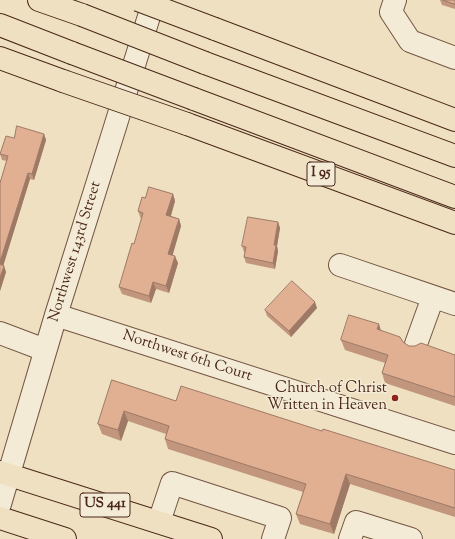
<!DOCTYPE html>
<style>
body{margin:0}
canvas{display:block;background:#eee0c1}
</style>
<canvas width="455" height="539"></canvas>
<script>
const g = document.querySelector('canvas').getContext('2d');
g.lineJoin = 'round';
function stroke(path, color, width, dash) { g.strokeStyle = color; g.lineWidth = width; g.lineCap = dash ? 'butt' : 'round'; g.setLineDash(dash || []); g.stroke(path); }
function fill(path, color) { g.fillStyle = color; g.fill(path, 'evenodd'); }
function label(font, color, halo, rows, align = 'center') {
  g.font = font + ' "Sorts Mill Goudy",serif'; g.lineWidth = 3; g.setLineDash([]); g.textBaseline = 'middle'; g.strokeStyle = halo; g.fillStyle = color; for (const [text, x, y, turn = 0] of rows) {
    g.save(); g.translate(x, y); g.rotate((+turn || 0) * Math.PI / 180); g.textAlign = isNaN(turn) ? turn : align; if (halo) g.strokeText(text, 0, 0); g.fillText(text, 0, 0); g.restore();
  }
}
const minor = new Path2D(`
 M 395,0 L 391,12 L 410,41 L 455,58
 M 340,265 L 455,304
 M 56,315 L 455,443
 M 0,333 L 45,350
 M 416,344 L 433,297
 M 0,504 L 56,315 L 115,127 L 154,0
 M 159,522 L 172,483 L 280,518 L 273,539
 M 350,539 L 356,522 L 411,539`);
const major = new Path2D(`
 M 0,472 L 211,539
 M 0,518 L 65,539`);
const highway = new Path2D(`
 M 39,0 L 82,15
 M 0,25 L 72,53
 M 215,29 L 455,120
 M 0,58 L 63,81
 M 205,63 L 455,156
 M 194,99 L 455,197
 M 187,124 L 455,223`);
const highwayBridge = new Path2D(`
 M 138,0 L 215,29
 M 82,15 L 205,63
 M 72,53 L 194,99
 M 63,81 L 187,124`);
const wall = new Path2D(`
 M 440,0 L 455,0 L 455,9 L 442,5 Z
 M 44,134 L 46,140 L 34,180 L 30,179 L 3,265 L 4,266 L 6,272 L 0,291 L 0,183 L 7,161 L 2,160 L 0,154 L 14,138 Z
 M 173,194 L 175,201 L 171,216 L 179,219 L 181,226 L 172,255 L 178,263 L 169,293 L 156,289 L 151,303 L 122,294 L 119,287 L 134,244 L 142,219 L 141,219 L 138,211 L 145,198 Z
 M 278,222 L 280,228 L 277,246 L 278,251 L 275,269 L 246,263 L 244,257 L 245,252 L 244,252 L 242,246 Z
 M 317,308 L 291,337 L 267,316 L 265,310 Z
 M 381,330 L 409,346 L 455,355 L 455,406 L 385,383 L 382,373 L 385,363 L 345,350 L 341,340 Z
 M 112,380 L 176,401 L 322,431 L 455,470 L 455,517 L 350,484 L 334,534 L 300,524 L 296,514 L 303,492 L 168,449 L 165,439 L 166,434 L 128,421 L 121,441 L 102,434 L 98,424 Z`);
const shadedWall = new Path2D(`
 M 44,134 L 46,140 L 34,180 L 32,174 Z
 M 28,173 L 30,179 L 2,270 L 0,266 L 0,262 Z
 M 173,194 L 175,201 L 169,222 L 166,215 Z
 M 179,219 L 181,226 L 171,261 L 168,254 Z
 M 278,222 L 280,228 L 277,246 L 278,251 L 275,269 L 273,263 L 274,245 Z
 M 175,256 L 178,263 L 169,293 L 166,286 Z
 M 4,266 L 6,272 L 0,291 L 0,278 Z
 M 153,282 L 156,289 L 151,303 L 149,296 Z
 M 315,302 L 317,308 L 291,337 L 289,331 Z
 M 379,324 L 382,334 L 377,329 Z
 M 124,411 L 128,421 L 121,441 L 118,430 Z
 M 346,474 L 350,484 L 334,534 L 330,524 Z`);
const building = new Path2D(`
 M 443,0 L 455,0 L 455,4 Z
 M 17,126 L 44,134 L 32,174 L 28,173 L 0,262 L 0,183 L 8,156 L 0,154 L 6,136 L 14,138 Z
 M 149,187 L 173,194 L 166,215 L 179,219 L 168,254 L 175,256 L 166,286 L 153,282 L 149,296 L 119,287 L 132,243 L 134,244 L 143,213 L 138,211 L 142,197 L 145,198 Z
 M 248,217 L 278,222 L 274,245 L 276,245 L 273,263 L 244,257 L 246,247 L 242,246 Z
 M 0,264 L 4,266 L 0,278 Z
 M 292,281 L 315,302 L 289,331 L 265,310 Z
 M 349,315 L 379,324 L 377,329 L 400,337 L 403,342 L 409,346 L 415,346 L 421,343 L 455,355 L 455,397 L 382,373 L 388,355 L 341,340 Z
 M 112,380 L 176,401 L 181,386 L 322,431 L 323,429 L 455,470 L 455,508 L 346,474 L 330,524 L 296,514 L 306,484 L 165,439 L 169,426 L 124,411 L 118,430 L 98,424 Z`);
const markers = [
 [395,398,4,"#8f2418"]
];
const shields = [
 [321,174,28],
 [105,505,50]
];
const shieldNames = [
 ["I 95",321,174],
 ["US 441",105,505]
];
const streetNames = [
 ["Northwest 143rd Street",76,252,-73],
 ["Northwest 6th Court",187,357,18]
];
const poiNames = [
 ["Church of Christ",387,389],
 ["Written in Heaven",387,406]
];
stroke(minor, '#735542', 24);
stroke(major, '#4a2718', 24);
stroke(highway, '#4a2718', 24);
stroke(minor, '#f4ebd7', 22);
stroke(major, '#eee0c1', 22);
stroke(highway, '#eee0c1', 22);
stroke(highwayBridge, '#4a2718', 24, []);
stroke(highwayBridge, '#eee0c1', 22);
fill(wall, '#c2967d');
fill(shadedWall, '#9e7a66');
fill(building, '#e1af91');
stroke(building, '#9e7a66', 1);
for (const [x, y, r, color] of markers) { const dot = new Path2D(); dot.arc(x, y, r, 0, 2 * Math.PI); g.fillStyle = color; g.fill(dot); stroke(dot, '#f4ebd7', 1.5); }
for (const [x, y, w] of shields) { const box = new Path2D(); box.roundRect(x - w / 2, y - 12, w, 24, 3); g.fillStyle = '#f4ebd7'; g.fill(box); stroke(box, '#4a2718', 1); }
label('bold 14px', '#4a2718', null, shieldNames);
label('15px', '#4a2718', '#f4ebd7', streetNames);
label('15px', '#4a2718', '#f4ebd7', poiNames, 'right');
</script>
